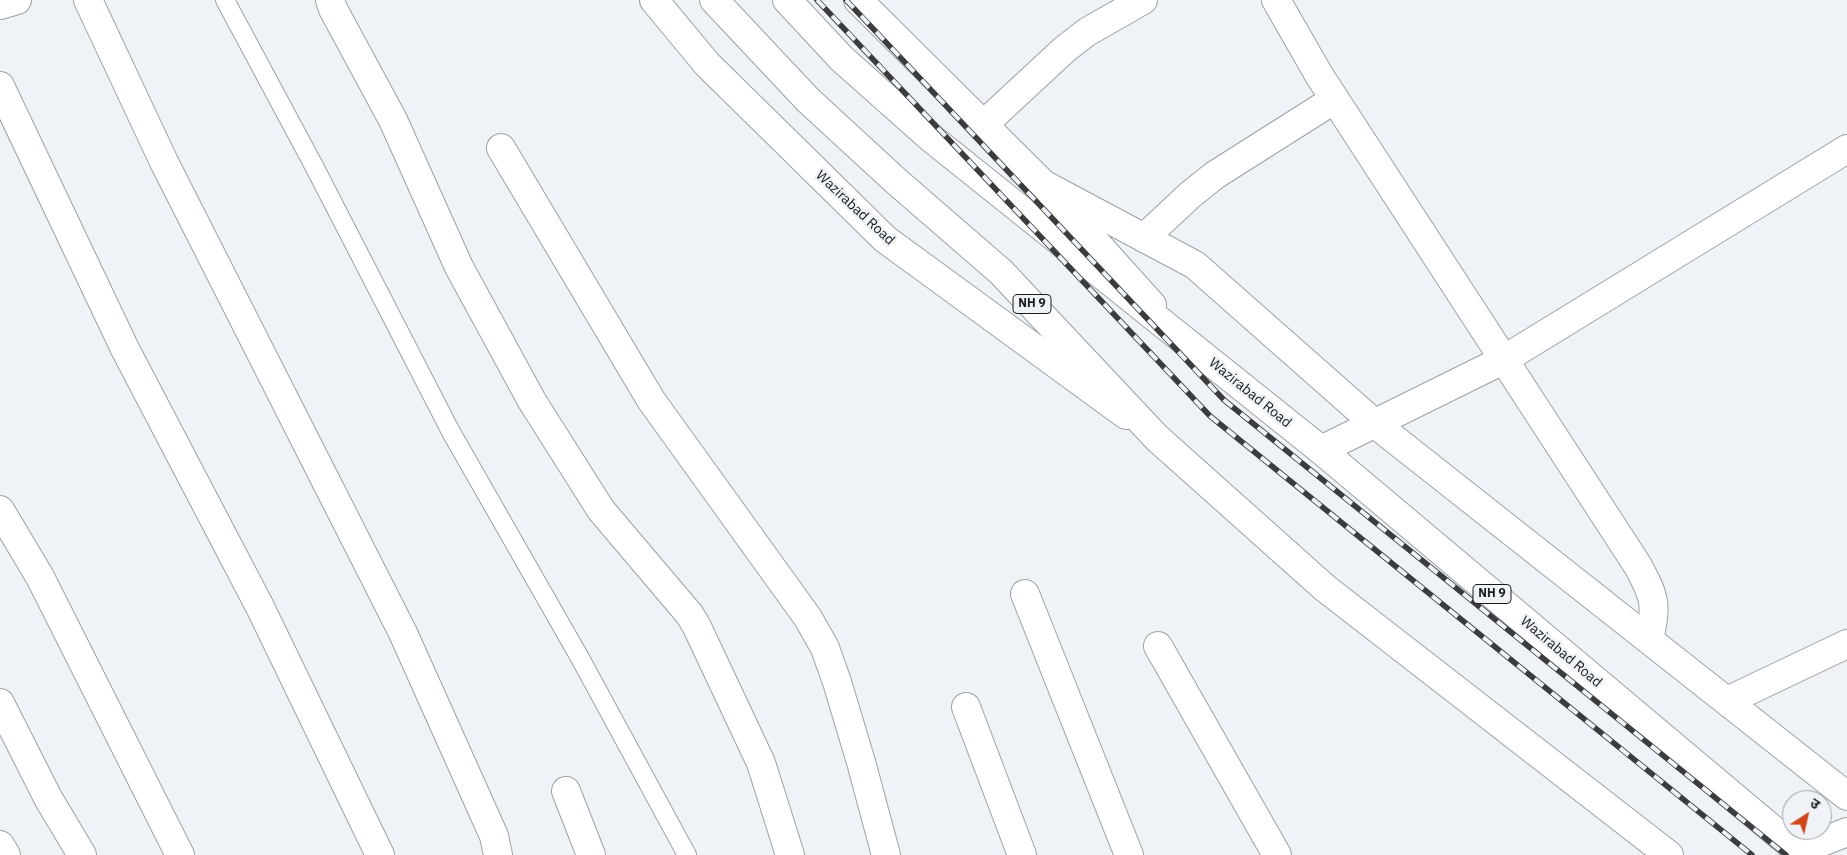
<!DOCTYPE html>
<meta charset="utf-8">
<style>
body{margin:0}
#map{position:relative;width:1847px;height:855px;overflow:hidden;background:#eff3f8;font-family:"IBM Plex Sans","Noto Sans Devanagari",sans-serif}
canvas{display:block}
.north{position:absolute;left:1782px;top:790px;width:50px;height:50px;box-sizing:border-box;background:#eff3f8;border:1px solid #999da0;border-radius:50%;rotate:35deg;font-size:14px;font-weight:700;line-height:20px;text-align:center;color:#191b1c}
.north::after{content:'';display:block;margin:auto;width:18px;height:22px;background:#ce4619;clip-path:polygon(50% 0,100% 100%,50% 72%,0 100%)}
</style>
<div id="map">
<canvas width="1847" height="855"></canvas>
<div class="north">उ</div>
</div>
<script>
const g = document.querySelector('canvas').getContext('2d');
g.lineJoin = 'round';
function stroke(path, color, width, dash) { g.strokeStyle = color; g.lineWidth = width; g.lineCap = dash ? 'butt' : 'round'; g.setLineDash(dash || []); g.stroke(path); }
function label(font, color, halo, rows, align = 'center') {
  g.font = font + ' "IBM Plex Sans",sans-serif'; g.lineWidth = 5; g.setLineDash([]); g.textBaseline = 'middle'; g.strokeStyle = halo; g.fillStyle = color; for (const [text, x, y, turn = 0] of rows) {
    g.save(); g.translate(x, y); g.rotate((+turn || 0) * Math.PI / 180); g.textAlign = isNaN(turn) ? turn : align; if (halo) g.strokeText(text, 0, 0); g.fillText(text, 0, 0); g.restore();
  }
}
const lane = new Path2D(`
 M 225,0 L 314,166 L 451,432 L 580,658 L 687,855`);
const street = new Path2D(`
 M 88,0 L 164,162 L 403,633 L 494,836 L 498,855
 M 330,0 L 333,9 L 393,120 L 459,267 L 532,401 L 601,510 L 690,615 L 697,627 L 761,763 L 790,855
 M 1276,0 L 1319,75 L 1638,566 C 1654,596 1658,604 1649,639
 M 0,5 L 17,0
 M 0,86 L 125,349 L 260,607 L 380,855
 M 983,125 L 1065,49 L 1087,32 L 1143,0
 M 501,148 L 651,400 L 808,618 L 825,648 L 837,682 L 861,762 L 886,855
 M 1144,238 L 1190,195 L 1215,175 L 1335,99
 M 1321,450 L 1503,360 L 1847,149
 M 0,510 L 40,577 L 180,855
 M 1025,594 L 1129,855
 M 1158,646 L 1277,855
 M 1727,701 L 1847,644
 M 0,703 L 48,798 L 82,855
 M 966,707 L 1022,855
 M 566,791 L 591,855
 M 0,845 L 6,855`);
const secondary = new Path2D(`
 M 654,0 L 707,64 L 885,239 L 1126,415
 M 858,0 L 1043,184 L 1152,305
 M 1043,184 L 1195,265 L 1374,423 L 1847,796`);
const highway = new Path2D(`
 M 714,0 L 808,100 L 896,181 L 1001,272 L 1157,438 L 1325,588 L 1669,855
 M 787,0 L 842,59 L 931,138 L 1321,450 L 1803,855
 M 1799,851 L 1847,832`);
const rail = new Path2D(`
 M 817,0 L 1210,416 L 1752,855
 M 846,0 L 1224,400 L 1786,855`);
const shields = [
 [1032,304,38],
 [1492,594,38]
];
const shieldNames = [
 ["NH 9",1032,304],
 ["NH 9",1492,594]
];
const streetNames = [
 ["Wazirabad Road",855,208,43],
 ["Wazirabad Road",1250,393,39],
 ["Wazirabad Road",1561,652,40]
];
stroke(lane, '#9da1a5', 20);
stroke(street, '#9da1a5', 30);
stroke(secondary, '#9da1a5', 30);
stroke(highway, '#9da1a5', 30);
stroke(lane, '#fff', 18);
stroke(street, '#fff', 28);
stroke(secondary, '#fff', 28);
stroke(highway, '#fff', 28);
stroke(rail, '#3a3c3e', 5.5);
stroke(rail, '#eff3f8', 4, [11]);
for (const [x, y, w] of shields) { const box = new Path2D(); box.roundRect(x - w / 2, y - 9.5, w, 19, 4); g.fillStyle = '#eff3f8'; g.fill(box); stroke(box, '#191b1c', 1); }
label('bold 12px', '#191b1c', null, shieldNames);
label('14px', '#191b1c', '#eff3f8', streetNames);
</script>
